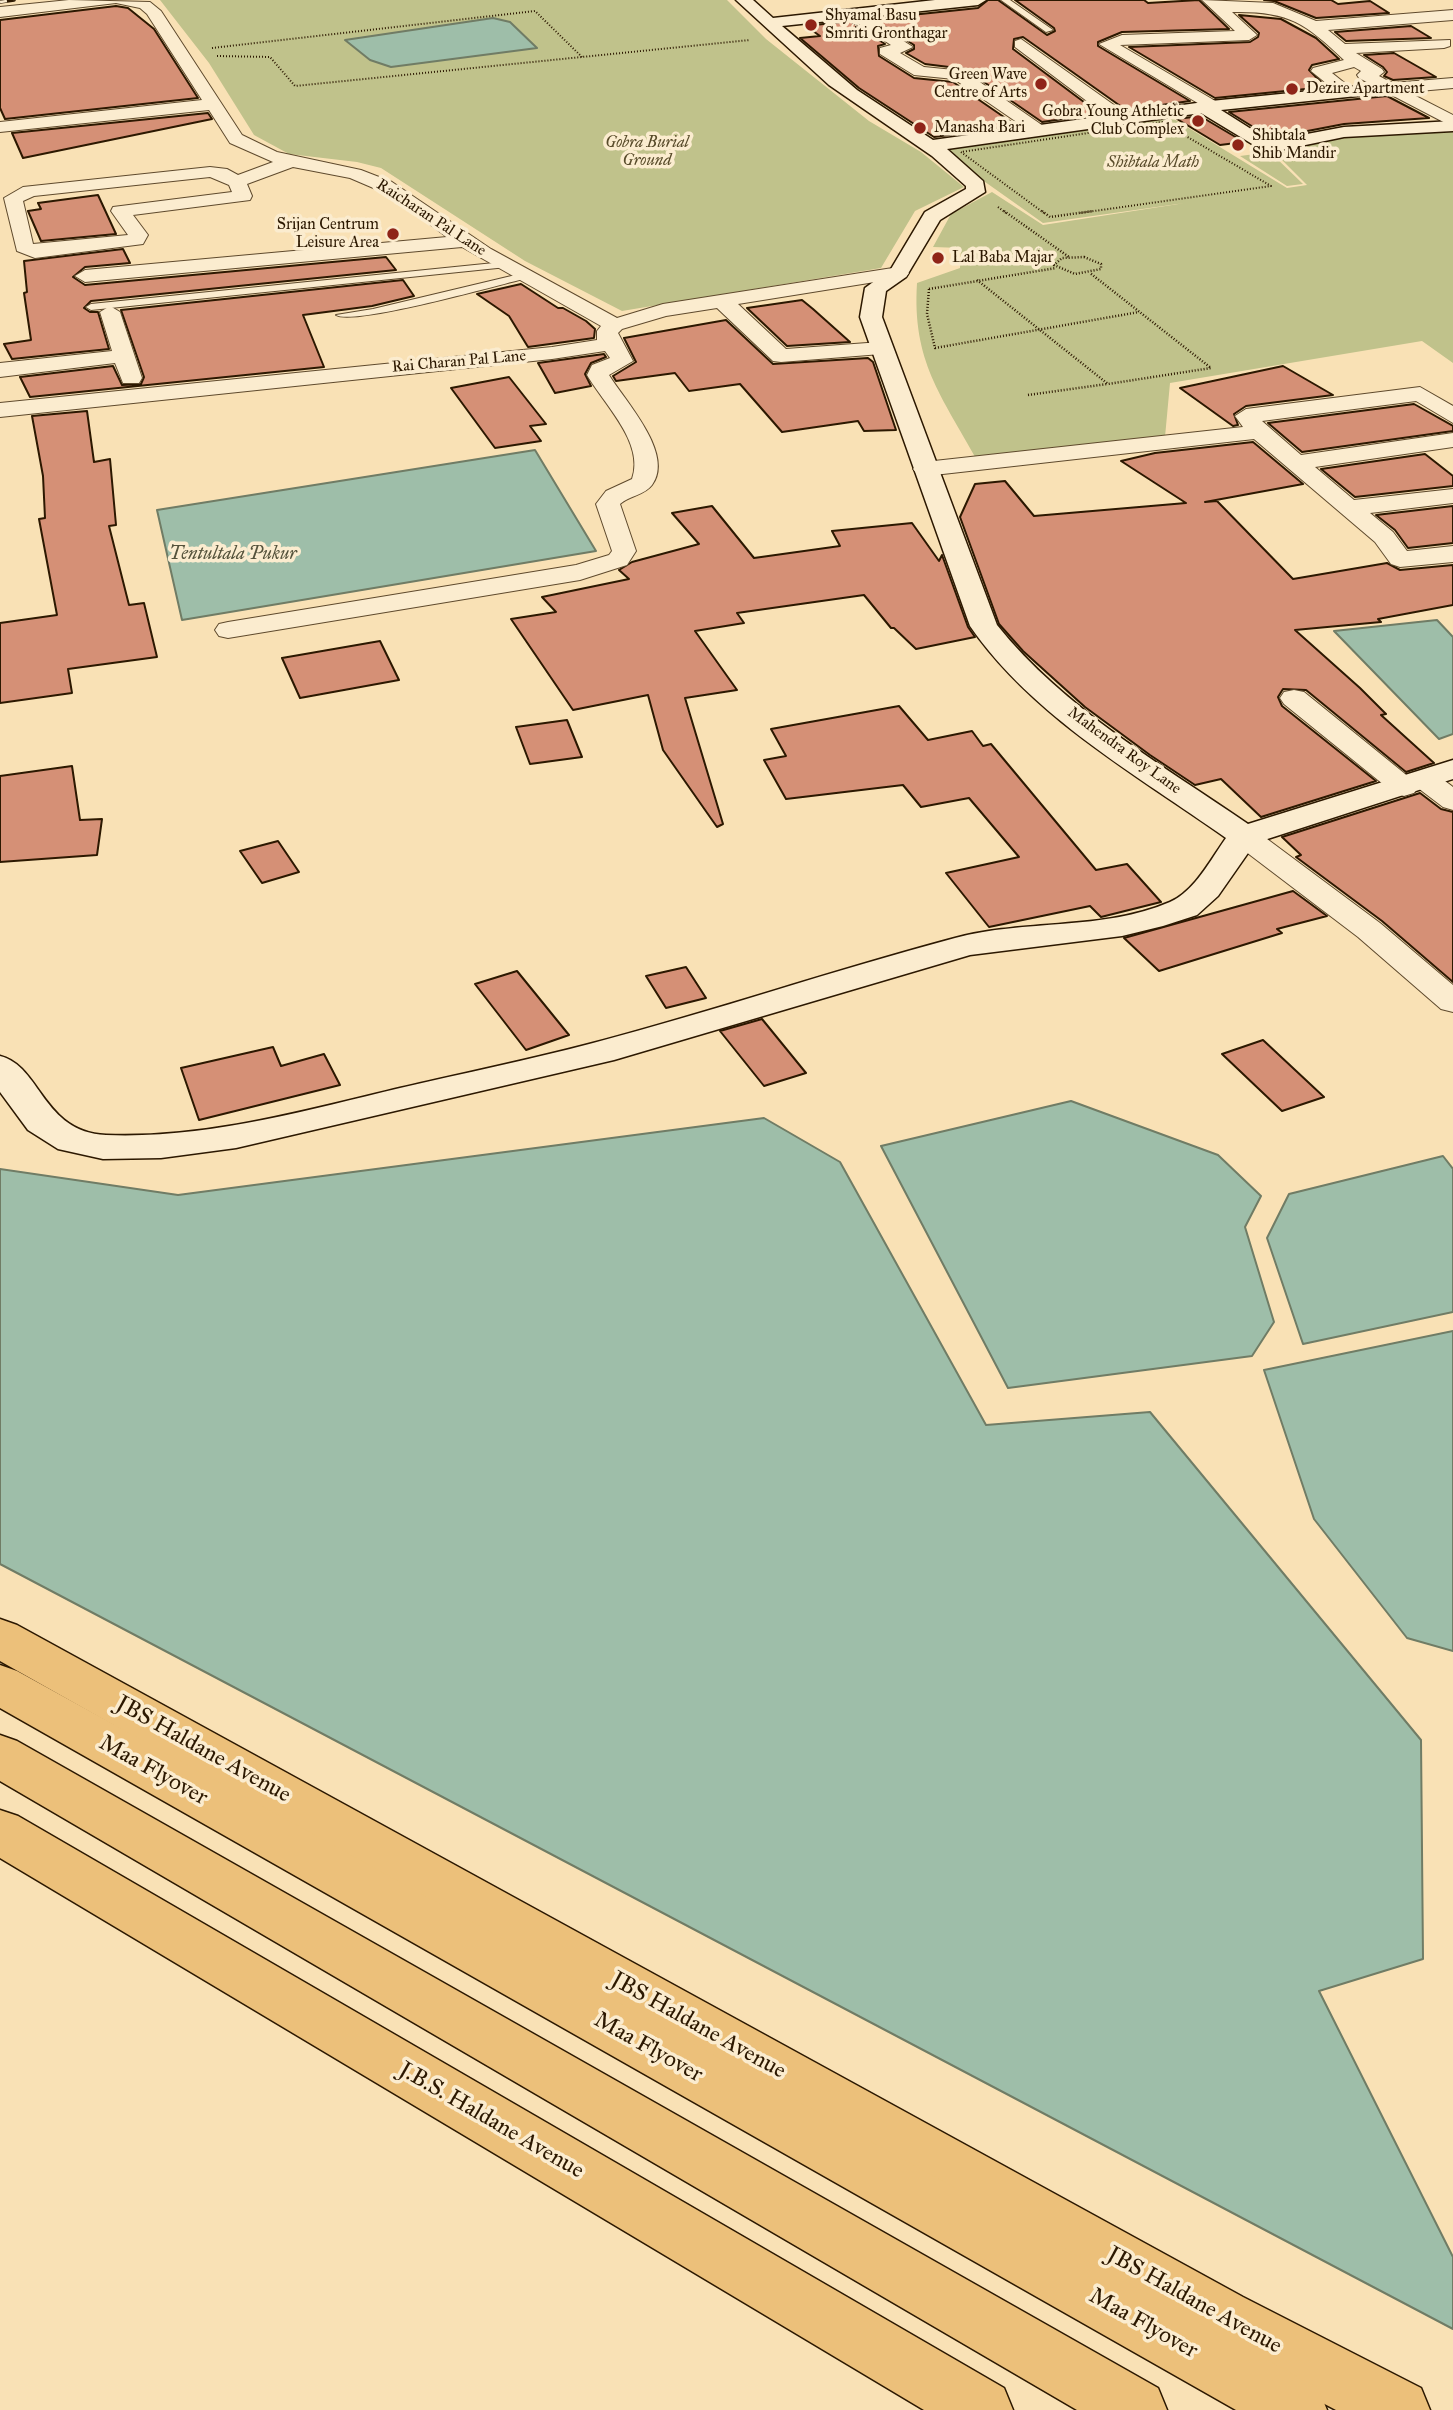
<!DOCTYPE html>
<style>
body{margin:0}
canvas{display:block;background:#f9e1b5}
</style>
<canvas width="1453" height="2410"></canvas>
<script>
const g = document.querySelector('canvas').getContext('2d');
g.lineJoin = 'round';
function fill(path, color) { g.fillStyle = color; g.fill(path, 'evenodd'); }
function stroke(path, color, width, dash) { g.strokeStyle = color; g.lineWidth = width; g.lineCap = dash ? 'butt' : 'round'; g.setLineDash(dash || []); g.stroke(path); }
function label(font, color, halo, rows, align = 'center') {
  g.font = font + ' "IM FELL Great Primer",serif'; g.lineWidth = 7; g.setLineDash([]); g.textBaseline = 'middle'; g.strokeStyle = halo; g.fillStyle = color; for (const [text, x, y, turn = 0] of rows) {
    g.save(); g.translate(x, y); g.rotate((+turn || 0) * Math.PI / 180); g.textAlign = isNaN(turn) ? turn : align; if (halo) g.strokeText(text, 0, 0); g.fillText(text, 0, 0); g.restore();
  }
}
const green = new Path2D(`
 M 160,0 L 727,0 L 766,39 L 869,121 L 921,152 L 964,187 L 915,211 L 881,268 L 622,311 L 525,261 L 381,168 L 357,162 L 289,154 L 254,135 L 209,63 Z
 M 1169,116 L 1287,188 L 1307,185 L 1273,151 L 1351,137 L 1453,130 L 1453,363 L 1422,341 L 1170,383 L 1165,437 L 977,460 C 941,395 912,361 917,283 L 960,268 L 961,248 L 933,247 L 951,214 L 992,192 L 1043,225 L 1185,203 L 1043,223 L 940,150 Z
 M 1270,152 L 1303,184 L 1287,186 L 1240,156 Z`);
const water = new Path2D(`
 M 493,18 L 510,22 L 537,48 L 391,67 L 370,60 L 345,40 Z
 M 535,450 L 596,551 L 182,620 L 157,510 Z
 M 1437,620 L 1453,637 L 1453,734 L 1439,739 L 1334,631 Z
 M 1071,1101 L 1218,1155 L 1261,1196 L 1245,1227 L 1274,1322 L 1252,1356 L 1008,1388 L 881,1146 Z
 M 764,1118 L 840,1162 L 986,1425 L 1150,1412 L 1421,1740 L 1423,1959 L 1319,1991 L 1453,2257 L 1453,2329 L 0,1564 L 0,1169 L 178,1195 Z
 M 1443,1156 L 1453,1169 L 1453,1312 L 1303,1344 L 1267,1238 L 1289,1194 Z
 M 1453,1331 L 1453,1651 L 1407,1638 L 1314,1519 L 1264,1370 Z`);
const building = new Path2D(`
 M 988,0 L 998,0 L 1047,35 L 1055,31 L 1054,28 L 1015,0 L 1144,0 L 1148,3 L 1199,0 L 1229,29 L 1122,32 L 1098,42 L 1098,46 L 1190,101 L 1126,110 L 1023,37 L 1014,39 L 1013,49 L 1100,114 L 1042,122 L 965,69 L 925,64 L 906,53 L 914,49 L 914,45 L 873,19 L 978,8 Z
 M 1264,0 L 1331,0 L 1338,4 L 1370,1 L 1389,13 L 1316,18 L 1274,1 Z
 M 116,6 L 128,8 L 154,29 L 198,98 L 5,119 L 0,108 L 0,20 Z
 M 1239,15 L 1281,19 L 1316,38 L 1339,59 L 1312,65 L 1309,70 L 1326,87 L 1215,98 L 1129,47 L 1250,42 L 1258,37 L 1259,33 Z
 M 850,21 L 885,44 L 878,46 L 879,56 L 914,78 L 953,82 L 1017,126 L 934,137 L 859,88 L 800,38 L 820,36 L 806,26 Z
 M 1411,26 L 1431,38 L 1346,41 L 1335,32 Z
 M 1394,53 L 1436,77 L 1393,80 L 1384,76 L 1387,72 L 1383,67 L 1364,55 Z
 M 1387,96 L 1429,118 L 1344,124 L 1271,138 L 1229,112 Z
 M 208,113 L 212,119 L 23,158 L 12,133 Z
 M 1200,116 L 1244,142 L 1220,145 L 1177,119 Z
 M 98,195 L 116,234 L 41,241 L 28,211 L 41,209 L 38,203 Z
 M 123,249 L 130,263 L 85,267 L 73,277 L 85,285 L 386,257 L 396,270 L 91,301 L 84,308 L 90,312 L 98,312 L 109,349 L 12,359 L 4,344 L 31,340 L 24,293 L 27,292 L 24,261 Z
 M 403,280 L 414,296 L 372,306 L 303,315 L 324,367 L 30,397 L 20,377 L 113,366 L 122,385 L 141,384 L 144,377 L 121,310 Z
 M 521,284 L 558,308 L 563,308 L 586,321 L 595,329 L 594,338 L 528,347 L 509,316 L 477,294 Z
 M 802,300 L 813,309 L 850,342 L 787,346 L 747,308 Z
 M 726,320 L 773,364 L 868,358 L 873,362 L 896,430 L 864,431 L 858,421 L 782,432 L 740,384 L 689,391 L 675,373 L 616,381 L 613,376 L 636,362 L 624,338 Z
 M 604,354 L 606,357 L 591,363 L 585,374 L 591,386 L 555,393 L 538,363 Z
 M 1283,366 L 1333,395 L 1246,406 L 1234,414 L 1238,425 L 1233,426 L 1180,388 Z
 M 509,377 L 546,424 L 530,426 L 541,441 L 495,448 L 451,388 Z
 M 1414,404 L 1453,426 L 1453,431 L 1302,452 L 1268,423 Z
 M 87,411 L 94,462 L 110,459 L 116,525 L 109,526 L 129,605 L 144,603 L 157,657 L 68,669 L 72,693 L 0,703 L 0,623 L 57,615 L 39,519 L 45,518 L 43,476 L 32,416 Z
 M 1253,442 L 1303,484 L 1205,502 L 1217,501 L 1293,579 L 1387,563 L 1400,570 L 1453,565 L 1453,605 L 1378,619 L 1381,622 L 1295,630 L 1360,688 L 1386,714 L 1381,715 L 1434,763 L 1406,772 L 1306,690 L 1283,689 L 1278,697 L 1282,706 L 1376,781 L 1261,817 L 1221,779 L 1195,785 L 1150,755 L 1085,707 L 1023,651 L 999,624 L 960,517 L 975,484 L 1005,481 L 1034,516 L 1186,503 L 1121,461 L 1155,453 Z
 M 1425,454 L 1453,476 L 1453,486 L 1355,497 L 1321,469 Z
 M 712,506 L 754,558 L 840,546 L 832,531 L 912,523 L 939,561 L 942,555 L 968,627 L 975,637 L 916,649 L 894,628 L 891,628 L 864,595 L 737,613 L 744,623 L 695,631 L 737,690 L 685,698 L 723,824 L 717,827 L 663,750 L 648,695 L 573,710 L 511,619 L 556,612 L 542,597 L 629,579 L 619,570 L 632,562 L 699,544 L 672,513 Z
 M 1453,506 L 1453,543 L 1408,548 L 1395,530 L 1376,515 Z
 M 380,641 L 399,680 L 300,698 L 282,658 Z
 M 899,706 L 928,740 L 972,731 L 983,746 L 991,744 L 1096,870 L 1127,864 L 1161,902 L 1101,917 L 1090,906 L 989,927 L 946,873 L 1019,857 L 969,798 L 921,807 L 903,785 L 786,799 L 764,760 L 786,756 L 771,729 Z
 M 567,720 L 582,757 L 530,764 L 516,727 Z
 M 72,766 L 80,820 L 102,819 L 97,855 L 0,862 L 0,776 Z
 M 1420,793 L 1441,809 L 1453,812 L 1453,982 L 1382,921 L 1296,857 L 1301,855 L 1282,837 Z
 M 278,841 L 299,872 L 262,883 L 240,851 Z
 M 1293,891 L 1327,916 L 1277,929 L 1282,933 L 1159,971 L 1124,938 Z
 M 686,967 L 706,998 L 666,1008 L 646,976 Z
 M 517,971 L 569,1035 L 526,1050 L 475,984 Z
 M 762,1019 L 806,1073 L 764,1086 L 720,1031 Z
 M 1263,1040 L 1324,1097 L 1282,1111 L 1222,1054 Z
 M 273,1047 L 281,1066 L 324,1054 L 340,1085 L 199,1120 L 181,1068 Z`);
const pathFar1 = new Path2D(`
 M 212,48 L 535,11 L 582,57
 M 217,56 L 270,57 L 295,86 L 750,40
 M 998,207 L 1006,213
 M 1044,213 L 961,152 L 1162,122 L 1271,186 L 1080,213`);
const path = new Path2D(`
 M 1004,211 L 1069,257
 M 1042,211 L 1050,217 L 1093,211
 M 1084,257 L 1101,264 L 1101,269 L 1075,274 L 1054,265 L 1062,258 Z
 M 977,280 L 1108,384 L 1211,368 L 1090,273
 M 929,289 L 927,314 L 935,348 L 1139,312
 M 929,289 L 1056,268
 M 1028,395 L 1107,384`);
const lane = new Path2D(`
 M 1001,0 L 1010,0 L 1053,30 L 1046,32 Z
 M 504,262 L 507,263 L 507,267 L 91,310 L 86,307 L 91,304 Z
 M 524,273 L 527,274 L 527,278 C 499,285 353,326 336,315 L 373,309 Z`);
const street = new Path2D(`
 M 69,0 L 150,2 L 161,11 L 242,135 L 277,152 L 361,170 L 392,182 L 491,249 L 617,318 L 663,304 L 899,267 L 909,273 L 906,277 L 738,304 L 786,349 L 881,342 L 892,348 L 881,354 L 781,362 L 773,361 L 717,308 L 666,316 L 622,329 L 618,333 L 633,361 L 609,375 C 625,401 675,454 652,485 C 645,495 629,496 620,504 L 636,551 L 627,565 L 580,580 L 228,638 L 219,636 L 215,630 L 219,624 L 228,622 L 576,565 L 609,555 L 612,551 L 596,504 L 606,491 L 632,479 C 645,443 604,404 587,375 L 592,365 L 610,358 L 605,351 L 552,359 L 0,417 L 0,403 L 552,347 L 597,340 L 597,331 L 601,326 L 462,247 L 85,282 L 75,276 L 85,270 L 447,237 L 392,196 L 350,178 L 293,167 L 247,184 L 252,196 L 250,200 L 133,215 L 148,235 L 143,244 L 35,258 L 17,251 L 4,198 L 23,187 L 210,167 L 227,169 L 238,175 L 273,162 L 230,143 L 209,110 L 0,132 L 0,122 L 202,100 L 147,14 L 140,8 L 116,3 L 0,17 L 0,7 ZM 210,177 L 229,185 L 232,192 L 113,207 L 111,211 L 128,235 L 33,244 L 23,201 L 34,196 Z
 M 1202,0 L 1273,3 L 1316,21 L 1453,10 L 1453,20 L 1328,30 L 1345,44 L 1450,40 L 1450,46 L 1444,48 L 1356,53 L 1382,69 L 1384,72 L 1379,76 L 1392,83 L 1453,78 L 1453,88 L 1408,92 L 1453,115 L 1453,127 L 1359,78 L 1357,75 L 1361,71 L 1354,67 L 1332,73 L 1356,92 L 1354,96 L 1342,96 L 1311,71 L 1313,68 L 1344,60 C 1304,22 1288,11 1232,12 L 1257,35 L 1249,40 L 1120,45 L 1217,102 L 1219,106 L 1211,111 L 1099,44 L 1122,35 L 1235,31 Z
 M 853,9 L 913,47 L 900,53 L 924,67 L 964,71 L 1049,130 L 1046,134 L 1034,134 L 954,79 L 914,75 L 880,54 L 880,48 L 891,45 L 848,17 L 845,14 Z
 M 1021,39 L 1128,115 L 1131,119 L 1128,123 L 1116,123 L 1015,47 L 1015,41 Z
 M 110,306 L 120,312 L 142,378 L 139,383 L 123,383 L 115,363 L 0,377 L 0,363 L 112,351 L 100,312 Z
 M 1420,387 L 1453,406 L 1453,423 L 1416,401 L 1262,421 L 1301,455 L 1453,433 L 1453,447 L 1315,467 L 1354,500 L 1453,489 L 1453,503 L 1370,513 L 1393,532 L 1407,551 L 1453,546 L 1453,562 L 1400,567 L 1391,564 L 1375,542 L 1254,439 L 925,476 L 917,474 L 913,469 L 917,464 L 925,462 L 1243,427 L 1235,416 L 1246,409 Z
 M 1294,690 L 1304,692 L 1410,778 L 1414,773 C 1431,769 1440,777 1453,787 L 1453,810 L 1443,807 L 1418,788 L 1414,793 L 1404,796 L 1394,793 L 1284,704 L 1280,698 L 1284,692 Z
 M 1244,827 L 1255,830 L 1380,923 L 1453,985 L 1453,1012 L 1441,1009 L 1358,937 L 1233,842 L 1229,836 L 1233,830 Z`);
const secondary = new Path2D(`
 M 736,0 L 753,0 L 773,18 L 935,0 L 986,0 L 978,5 L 782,26 L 857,90 L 933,140 L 1211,101 L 1390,83 L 1396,84 L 1399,88 L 1396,92 L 1221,110 L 1270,141 L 1344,127 L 1453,121 L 1453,131 L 1344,137 L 1267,153 L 1201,113 L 947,149 L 983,181 L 985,192 L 940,220 L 906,277 L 886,291 L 882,317 L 997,625 C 1064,709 1161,764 1248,824 L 1453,760 L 1453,779 L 1255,843 L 1218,896 L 1197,915 L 1163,926 L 1122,936 L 970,955 L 614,1060 L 236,1148 L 161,1158 L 103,1159 L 58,1149 L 28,1130 L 0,1092 L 0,1056 C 41,1066 42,1132 106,1135 C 205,1139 304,1111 400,1088 C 464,1073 529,1060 593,1043 C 715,1011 834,970 955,938 C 1025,919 1103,931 1170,902 C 1195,891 1211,859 1226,838 C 1137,775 1033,717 970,626 L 860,317 L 865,288 L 891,269 L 925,212 L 966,189 L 966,186 L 932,156 L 829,85 Z`);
const primary = new Path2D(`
 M 0,1619 L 17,1625 L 1243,2297 L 1421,2388 L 1430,2410 L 1336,2410 L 1201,2339 L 0,1661 Z
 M 0,1810 L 18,1816 L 1004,2388 L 1013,2410 L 924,2410 L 0,1858 Z`);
const highway = new Path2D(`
 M 0,1665 L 17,1671 L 1318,2388 L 1327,2410 L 1236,2410 L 0,1708 Z
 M 0,1735 L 17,1741 L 1158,2388 L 1167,2410 L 1077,2410 L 0,1781 Z`);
const rail = new Path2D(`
 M 0,2 L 14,0`);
const markers = [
 [811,25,7,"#8f2418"],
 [1041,84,7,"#8f2418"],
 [1292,89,7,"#8f2418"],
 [1198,121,7,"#8f2418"],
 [920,128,7,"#8f2418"],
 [1238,145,7,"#8f2418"],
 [393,234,7,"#8f2418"],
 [938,258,7,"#8f2418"]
];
const farPoinames = [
 ["Shyamal Basu",825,16],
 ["Smriti Gronthagar",825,34],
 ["Green Wave",1027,75,"right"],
 ["Centre of Arts",1027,93,"right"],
 ["Dezire Apartment",1306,89],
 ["Gobra Young Athletic",1184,112,"right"],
 ["Club Complex",1184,130,"right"],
 ["Manasha Bari",934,128],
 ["Shibtala",1252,136],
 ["Shib Mandir",1252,154],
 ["Srijan Centrum",379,225,"right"],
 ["Leisure Area",379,243,"right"],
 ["Lal Baba Majar",952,258]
];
const farParknames = [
 ["Gobra Burial",647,143],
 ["Ground",647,161],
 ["Shibtala Math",1153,163]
];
const farStreetnames = [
 ["Raicharan Pal Lane",431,218,33],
 ["Rai Charan Pal Lane",459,362,-5],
 ["Mahendra Roy Lane",1124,751,36]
];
const farWaternames = [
 ["Tentultala Pukur",233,555]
];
const nearStreetnames = [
 ["JBS Haldane Avenue",203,1750,29],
 ["Maa Flyover",153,1771,29],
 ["JBS Haldane Avenue",698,2026,29],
 ["Maa Flyover",648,2048,29],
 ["J.B.S. Haldane Avenue",491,2121,30],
 ["JBS Haldane Avenue",1194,2301,29],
 ["Maa Flyover",1143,2324,29]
];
fill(green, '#c0c28b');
fill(water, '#9ebea9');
stroke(water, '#707c65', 2);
fill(building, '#d59076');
stroke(building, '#2c1800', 2);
stroke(lane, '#5f4a2d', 2);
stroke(street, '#5f4a2d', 2);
stroke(secondary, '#2c1800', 3);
stroke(primary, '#2c1800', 3);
stroke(highway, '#2c1800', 3);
stroke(pathFar1, '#2c1800', 2, [1, 2]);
stroke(path, '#2c1800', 2.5, [1, 2]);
fill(lane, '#fbeccf');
fill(street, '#fbeccf');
fill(secondary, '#fbeccf');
fill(primary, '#ecc07a');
fill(highway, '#ecc07a');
stroke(rail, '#2c1800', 3.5);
stroke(rail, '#fbeccf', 2.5, [7]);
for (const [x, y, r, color] of markers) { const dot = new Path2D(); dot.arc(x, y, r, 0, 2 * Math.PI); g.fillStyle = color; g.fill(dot); stroke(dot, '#fbeccf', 2.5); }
label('16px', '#2c1800', '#fbeccf', farPoinames, 'left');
label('italic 16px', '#584b2a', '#fbeccf', farParknames);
label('16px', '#2c1800', '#fbeccf', farStreetnames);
label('italic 18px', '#54523b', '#fbeccf', farWaternames);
label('23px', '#2c1800', '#fbeccf', nearStreetnames);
</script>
